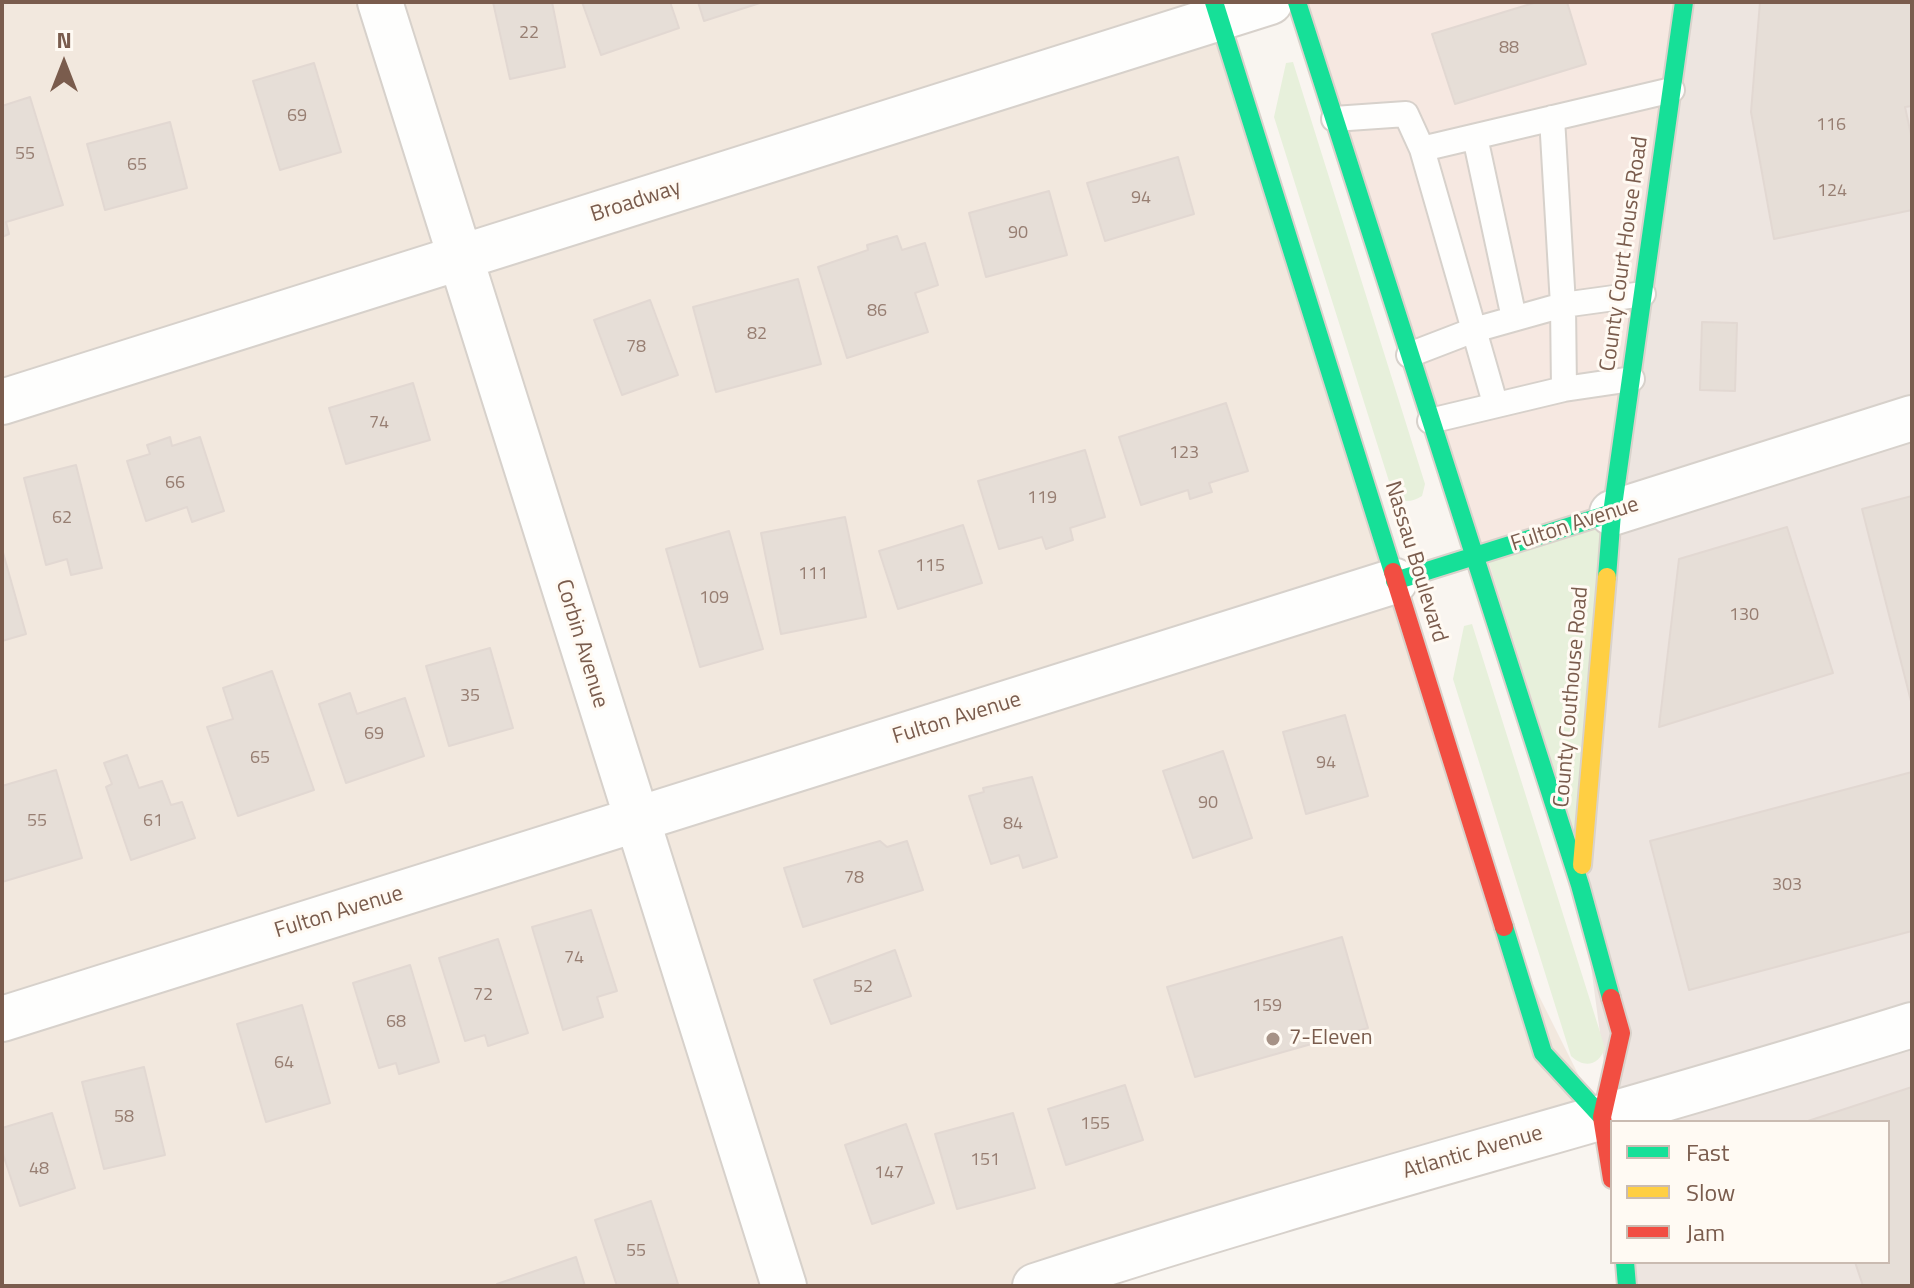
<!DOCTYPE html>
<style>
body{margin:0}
#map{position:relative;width:1914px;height:1288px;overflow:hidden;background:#f9f5f0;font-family:"Titillium Web",sans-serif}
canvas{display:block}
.frame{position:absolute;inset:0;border:4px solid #7a5c4d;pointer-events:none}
.legend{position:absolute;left:1610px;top:1120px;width:280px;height:144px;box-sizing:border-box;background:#fffaf3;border:2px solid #cabbb1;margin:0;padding:10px 14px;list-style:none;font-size:24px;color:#7a5c4d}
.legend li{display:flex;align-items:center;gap:16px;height:40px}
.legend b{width:40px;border:2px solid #cabbb1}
.north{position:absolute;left:24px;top:24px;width:80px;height:80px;-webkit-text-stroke:6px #fffaf3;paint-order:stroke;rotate:0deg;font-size:22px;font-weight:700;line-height:32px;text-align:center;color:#7a5c4d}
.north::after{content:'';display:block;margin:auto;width:28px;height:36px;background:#7a5c4d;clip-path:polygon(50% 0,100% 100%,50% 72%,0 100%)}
</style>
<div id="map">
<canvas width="1914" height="1288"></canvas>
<div class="frame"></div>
<ul class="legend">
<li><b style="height:10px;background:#16e098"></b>Fast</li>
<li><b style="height:10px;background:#ffcf43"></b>Slow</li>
<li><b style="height:10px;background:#f24e42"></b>Jam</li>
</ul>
<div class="north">N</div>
</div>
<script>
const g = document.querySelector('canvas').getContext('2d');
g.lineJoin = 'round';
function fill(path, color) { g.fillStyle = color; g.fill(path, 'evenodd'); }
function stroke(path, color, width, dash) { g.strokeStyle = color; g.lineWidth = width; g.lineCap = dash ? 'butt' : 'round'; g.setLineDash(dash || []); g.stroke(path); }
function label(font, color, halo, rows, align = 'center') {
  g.font = font + ' "Titillium Web",sans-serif'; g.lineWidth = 6; g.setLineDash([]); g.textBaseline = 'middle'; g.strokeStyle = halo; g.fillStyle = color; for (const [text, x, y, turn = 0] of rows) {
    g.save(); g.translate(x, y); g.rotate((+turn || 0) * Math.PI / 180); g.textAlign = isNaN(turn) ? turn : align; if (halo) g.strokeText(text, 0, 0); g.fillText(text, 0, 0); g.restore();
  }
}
const residential = new Path2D(`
 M 2,2 L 1270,2 L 1220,18 L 1504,926 L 1601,1120 L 1035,1286 L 2,1286 Z`);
const commercial = new Path2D(`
 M 1297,2 L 1684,2 L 1580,885 Z`);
const industrial = new Path2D(`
 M 1684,2 L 1912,2 L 1912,1286 L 1628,1286 L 1625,1262 L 1888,1262 L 1888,1122 L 1612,1122 L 1580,885 Z`);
const green = new Path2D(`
 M 1293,62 L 1425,484 L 1422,496 C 1410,503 1403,503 1393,494 L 1274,117 L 1286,63 Z
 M 1603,527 L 1575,836 L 1489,562 Z
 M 1472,624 L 1605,1048 C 1599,1065 1585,1069 1571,1056 L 1453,679 L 1464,626 Z`);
const building = new Path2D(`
 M 493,2 L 552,2 L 565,67 L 510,79 Z
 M 582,2 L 670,2 L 679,28 L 601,55 Z
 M 698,2 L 763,2 L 704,21 Z
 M 1537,2 L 1567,2 L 1586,64 L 1455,104 L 1432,34 Z
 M 1760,2 L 1912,2 L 1912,106 L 1905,107 L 1912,139 L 1912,210 L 1774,239 L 1751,112 Z
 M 314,63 L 341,152 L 280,170 L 253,81 Z
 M 30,97 L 63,205 L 6,222 L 9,234 L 2,237 L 2,106 Z
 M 170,122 L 187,188 L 105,210 L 87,144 Z
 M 1178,157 L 1194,214 L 1105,241 L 1087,183 Z
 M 1049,191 L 1067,255 L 986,277 L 969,213 Z
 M 897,236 L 902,250 L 925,243 L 938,285 L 915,293 L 928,332 L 847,358 L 818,267 L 868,250 L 867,245 Z
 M 798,279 L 821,364 L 716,392 L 693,307 Z
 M 650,300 L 678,375 L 622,395 L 594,320 Z
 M 1702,322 L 1737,323 L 1735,391 L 1700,390 Z
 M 413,383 L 430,440 L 346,464 L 329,408 Z
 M 1226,403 L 1248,471 L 1209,483 L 1212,492 L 1190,499 L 1188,490 L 1141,505 L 1119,437 Z
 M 170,437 L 172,446 L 200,437 L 224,511 L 192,522 L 187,507 L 146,521 L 127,461 L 150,454 L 147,445 Z
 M 1085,450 L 1105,517 L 1070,528 L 1073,540 L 1046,549 L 1042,537 L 999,549 L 978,481 Z
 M 76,465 L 102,568 L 71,575 L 67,559 L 46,565 L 24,478 Z
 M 1912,496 L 1912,705 L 1862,509 Z
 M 845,517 L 866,617 L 781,634 L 761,533 Z
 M 963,525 L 982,583 L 898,609 L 879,551 Z
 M 1787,527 L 1833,673 L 1659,727 L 1679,559 Z
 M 729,531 L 763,649 L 700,667 L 666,549 Z
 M 2,549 L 26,634 L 2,641 Z
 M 490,648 L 513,728 L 449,746 L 426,666 Z
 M 272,671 L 314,790 L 238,816 L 207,727 L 233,719 L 223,688 Z
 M 350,693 L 357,714 L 405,698 L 424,756 L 346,783 L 319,704 Z
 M 1345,715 L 1368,796 L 1306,814 L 1283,732 Z
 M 1223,751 L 1252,838 L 1193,858 L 1163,771 Z
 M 127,755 L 139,788 L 162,781 L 171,805 L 182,802 L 195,838 L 131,860 L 106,787 L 112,784 L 104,763 Z
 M 56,770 L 82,858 L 2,882 L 2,786 Z
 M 1912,772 L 1912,931 L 1689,990 L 1650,841 Z
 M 1032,777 L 1057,857 L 1023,868 L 1019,855 L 991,864 L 969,796 L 984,792 L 983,788 Z
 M 880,841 L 887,847 L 907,841 L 923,890 L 803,927 L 784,868 Z
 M 591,910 L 617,991 L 597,997 L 603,1017 L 563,1030 L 532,927 Z
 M 1342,937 L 1368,1028 L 1195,1077 L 1167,987 Z
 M 498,939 L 528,1033 L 488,1046 L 485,1035 L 465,1041 L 439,958 Z
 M 895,950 L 911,996 L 831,1024 L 814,980 Z
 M 410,965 L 439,1062 L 399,1074 L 396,1063 L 379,1068 L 353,983 Z
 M 302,1005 L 330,1103 L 266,1122 L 237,1024 Z
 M 144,1067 L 165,1155 L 104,1169 L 82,1082 Z
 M 1125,1085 L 1143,1140 L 1066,1165 L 1048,1109 Z
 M 1912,1087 L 1912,1286 L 1863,1286 L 1855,1262 L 1888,1262 L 1888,1122 L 1808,1121 Z
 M 52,1113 L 75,1188 L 20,1206 L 2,1151 L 2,1128 Z
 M 1013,1113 L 1035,1188 L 957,1209 L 935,1134 Z
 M 906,1124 L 934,1203 L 872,1224 L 845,1145 Z
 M 651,1201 L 678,1284 L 617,1286 L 595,1220 Z
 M 576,1257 L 585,1286 L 498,1286 L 497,1284 Z`);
const lane = new Path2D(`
 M 1552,118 L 1563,305 L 1564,389 L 1632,379
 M 1334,119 L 1406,114 L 1422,149 L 1672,90
 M 1475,137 L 1514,318
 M 1422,149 L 1474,330 L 1563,305 L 1643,294
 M 1409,355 L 1474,330 L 1495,403
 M 1430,421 L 1564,389`);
const street = new Path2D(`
 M 380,2 L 784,1286
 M 2,402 L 1270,2
 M 1612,513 L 1912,418
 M 2,1019 L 1395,581
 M 1035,1286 C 1325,1191 1621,1116 1912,1025`);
const fast = new Path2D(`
 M 1214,2 L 1393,572
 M 1297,2 L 1580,885 L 1611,998
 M 1607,577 L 1612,513 L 1684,2
 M 1395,581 L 1612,513
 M 1504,927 L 1543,1053 L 1602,1117
 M 1625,1262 L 1627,1286`);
const slow = new Path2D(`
 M 1582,865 L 1607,577`);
const jam = new Path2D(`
 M 1393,572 L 1504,927
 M 1611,998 L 1621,1033 L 1602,1117 L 1612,1179`);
const markers = [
 [1273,1039,8,"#a69286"]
];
const numberNames = [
 ["22",529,34],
 ["88",1509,49],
 ["69",297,117],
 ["116",1831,126],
 ["55",25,155],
 ["65",137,166],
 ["124",1832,192],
 ["94",1141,199],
 ["90",1018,234],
 ["86",877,312],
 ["82",757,335],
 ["78",636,348],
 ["74",379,424],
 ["123",1184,454],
 ["66",175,484],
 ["119",1042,499],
 ["62",62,519],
 ["115",930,567],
 ["111",813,575],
 ["109",714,599],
 ["130",1744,616],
 ["35",470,697],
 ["69",374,735],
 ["65",260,759],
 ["94",1326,764],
 ["90",1208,804],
 ["55",37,822],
 ["61",153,822],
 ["84",1013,825],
 ["78",854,879],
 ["303",1787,886],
 ["74",574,959],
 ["52",863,988],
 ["72",483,996],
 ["159",1267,1007],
 ["68",396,1023],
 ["64",284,1064],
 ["58",124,1118],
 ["155",1095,1125],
 ["151",985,1161],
 ["48",39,1170],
 ["147",889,1174],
 ["55",636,1252]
];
const streetNames = [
 ["Broadway",636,202,-18],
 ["County Court House Road",1625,254,-82],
 ["Fulton Avenue",1575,525,-18],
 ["Nassau Boulevard",1415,562,73],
 ["Corbin Avenue",581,644,73],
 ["County Couthouse Road",1572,697,-85],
 ["Fulton Avenue",957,719,-17],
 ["Fulton Avenue",339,913,-17],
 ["Atlantic Avenue",1473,1153,-16]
];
const poiNames = [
 ["7-Eleven",1289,1039]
];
fill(residential, '#f2e8de');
fill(commercial, '#f6e8e1');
fill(industrial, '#ede5e0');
fill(green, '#e7f0db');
fill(building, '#e6ded7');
stroke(building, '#e2d8d2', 2);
stroke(lane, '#d7d1cb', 28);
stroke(street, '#d7d1cb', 48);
stroke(fast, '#d9d2cb', 22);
stroke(slow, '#d9d2cb', 22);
stroke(jam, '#d9d2cb', 22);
stroke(lane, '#fefefd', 24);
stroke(street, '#fefefd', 44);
stroke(fast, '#16e098', 18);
stroke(slow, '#ffcf43', 18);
stroke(jam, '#f24e42', 18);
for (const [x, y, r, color] of markers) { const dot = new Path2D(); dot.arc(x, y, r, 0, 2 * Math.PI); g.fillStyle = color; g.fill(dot); stroke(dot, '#fffaf3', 3); }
label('18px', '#977e72', null, numberNames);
label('22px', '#7a5c4d', '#fffaf3', streetNames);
label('22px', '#7a5c4d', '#fffaf3', poiNames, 'left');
</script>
